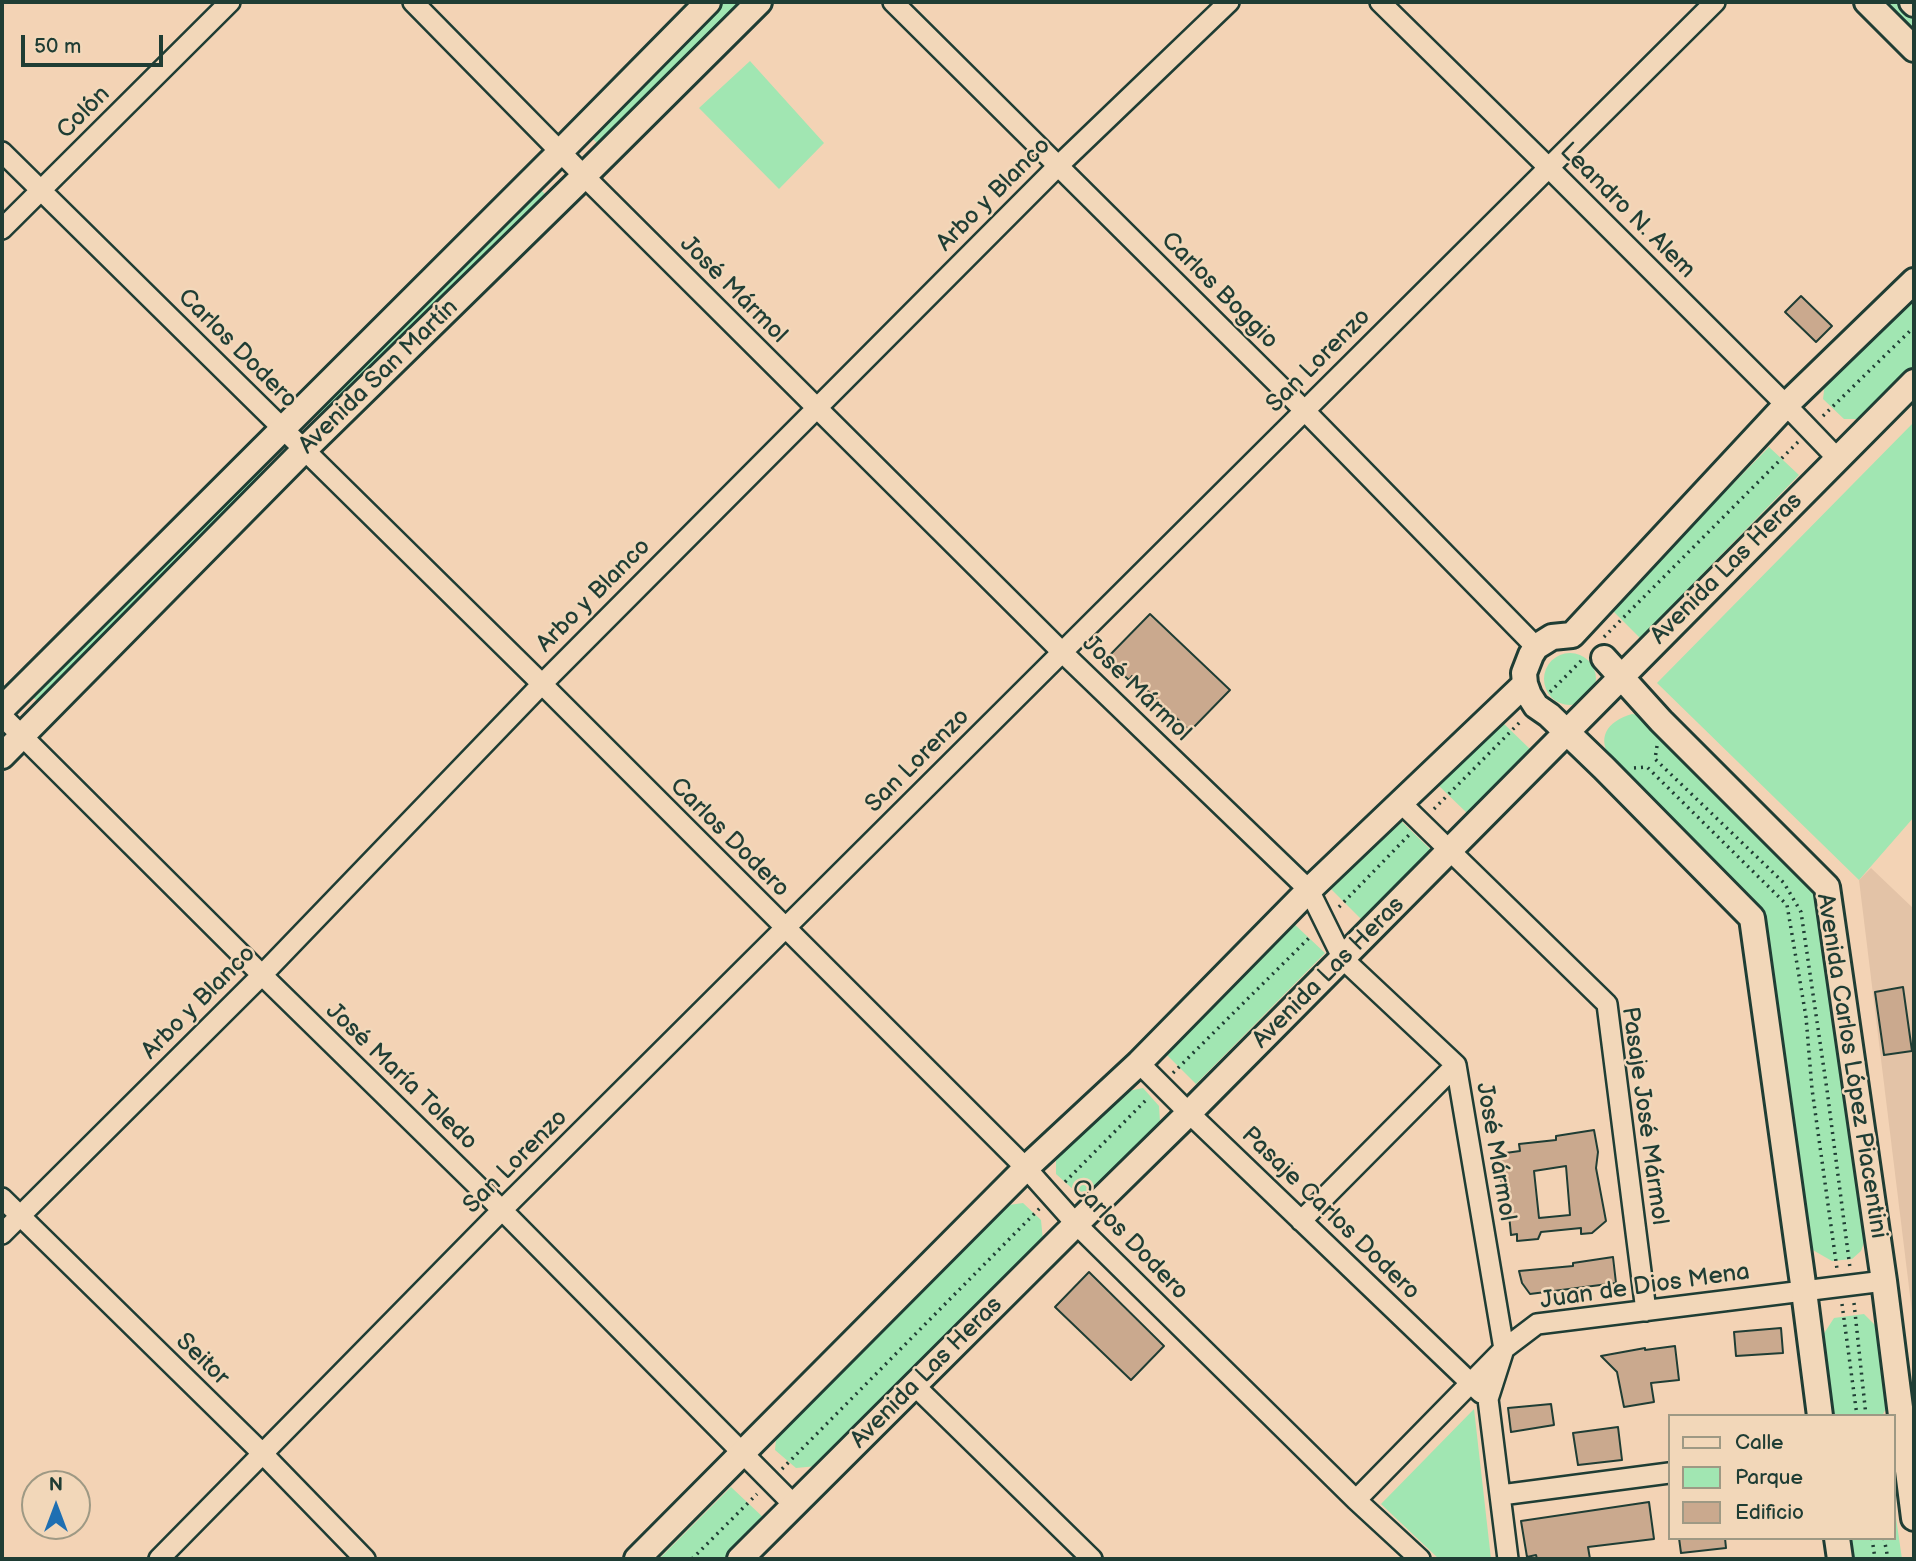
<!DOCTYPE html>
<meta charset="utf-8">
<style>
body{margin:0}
#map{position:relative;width:1916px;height:1561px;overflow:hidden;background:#f3d3b5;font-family:"Balsamiq Sans",sans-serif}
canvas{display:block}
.frame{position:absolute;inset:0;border:4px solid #1f3d34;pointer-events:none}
.legend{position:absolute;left:1668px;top:1414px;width:228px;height:126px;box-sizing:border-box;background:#f2d7b9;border:2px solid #9e9984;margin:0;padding:9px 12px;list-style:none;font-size:21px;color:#1f3d34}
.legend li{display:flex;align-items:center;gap:14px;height:35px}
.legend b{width:35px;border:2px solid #9e9984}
.north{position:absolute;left:21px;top:1470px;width:70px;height:70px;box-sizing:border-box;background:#f2d7b9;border:2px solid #9e9984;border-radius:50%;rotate:0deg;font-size:19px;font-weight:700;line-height:28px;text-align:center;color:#1f3d34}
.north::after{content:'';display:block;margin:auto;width:24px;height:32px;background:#1f6fb2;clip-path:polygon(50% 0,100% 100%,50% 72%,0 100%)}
.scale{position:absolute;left:21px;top:35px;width:142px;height:32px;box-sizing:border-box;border:4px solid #1f3d34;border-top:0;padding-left:9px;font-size:21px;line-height:24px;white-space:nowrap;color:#1f3d34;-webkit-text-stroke:5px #f2d7b9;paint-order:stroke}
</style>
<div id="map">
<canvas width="1916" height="1561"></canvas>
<div class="frame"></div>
<ul class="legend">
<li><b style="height:9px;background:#f2d7b9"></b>Calle</li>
<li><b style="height:19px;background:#a1e6b2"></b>Parque</li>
<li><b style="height:19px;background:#caa98e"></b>Edificio</li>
</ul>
<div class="north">N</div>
<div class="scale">50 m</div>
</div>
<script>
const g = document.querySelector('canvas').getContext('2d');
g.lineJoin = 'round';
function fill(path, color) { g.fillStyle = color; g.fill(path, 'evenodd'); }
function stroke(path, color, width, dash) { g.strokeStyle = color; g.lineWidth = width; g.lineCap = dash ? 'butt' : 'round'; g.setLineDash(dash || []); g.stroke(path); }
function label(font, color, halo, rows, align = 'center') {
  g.font = font + ' "Balsamiq Sans",sans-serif'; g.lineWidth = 5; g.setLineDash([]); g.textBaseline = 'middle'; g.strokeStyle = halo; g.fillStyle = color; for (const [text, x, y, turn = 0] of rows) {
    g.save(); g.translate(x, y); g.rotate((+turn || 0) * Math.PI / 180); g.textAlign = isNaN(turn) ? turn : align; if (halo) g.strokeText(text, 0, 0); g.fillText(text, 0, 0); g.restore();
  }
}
const built = new Path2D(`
 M 1871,868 L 1914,909 L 1914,1328 L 1859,880 Z`);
const green = new Path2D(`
 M 722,2 L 743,2 L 602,148 L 591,137 Z
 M 1877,2 L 1900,2 L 1914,16 L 1914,39 Z
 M 750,61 L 824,143 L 779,189 L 699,108 Z
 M 537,186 L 547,196 L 323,420 L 313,410 Z
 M 1914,296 L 1914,370 L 1866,419 L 1844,419 L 1823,399 L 1825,383 Z
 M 1914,422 L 1914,817 L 1859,880 L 1657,683 Z
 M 1769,447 L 1799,475 L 1640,638 L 1611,609 Z
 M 259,467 L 268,476 L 43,707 L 34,698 Z
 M1544 679a26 26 0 1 1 52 0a26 26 0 1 1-52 0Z
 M 1632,714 L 1643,716 L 1812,888 L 1821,904 L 1867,1234 L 1861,1251 L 1852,1259 L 1832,1261 L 1811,1249 L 1764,915 L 1753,898 L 1612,761 C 1596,738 1606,722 1632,714 Z
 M 1499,719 L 1532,751 L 1469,815 L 1436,783 Z
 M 1398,818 L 1431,850 L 1362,920 L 1330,888 Z
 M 1292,922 L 1325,953 L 1196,1084 L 1164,1052 Z
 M 1143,1088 L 1159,1106 L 1160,1122 L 1091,1191 L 1076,1192 L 1056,1174 L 1056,1157 L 1128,1091 Z
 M 1023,1203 L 1041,1220 L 1043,1241 L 817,1466 L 796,1468 L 775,1450 L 777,1428 L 1002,1206 Z
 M 1864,1314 L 1876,1326 L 1889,1403 L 1882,1416 L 1834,1416 L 1823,1335 L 1834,1318 Z
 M 1474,1409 L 1491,1559 L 1439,1559 L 1381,1504 Z
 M 731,1487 L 766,1520 L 728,1559 L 659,1559 Z
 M 1893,1497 L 1902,1559 L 1854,1559 L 1851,1538 L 1893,1538 Z`);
const building = new Path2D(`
 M 1801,296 L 1832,326 L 1816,342 L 1785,312 Z
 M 1150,614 L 1230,690 L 1190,731 L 1132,676 L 1129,680 L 1118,670 L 1116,673 L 1104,661 Z
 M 1903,987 L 1912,1051 L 1884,1055 L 1875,992 Z
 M 1594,1130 L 1598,1152 L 1596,1168 L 1606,1221 L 1592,1233 L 1581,1234 L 1581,1228 L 1541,1232 L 1538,1239 L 1517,1241 L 1517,1234 L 1511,1235 L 1507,1194 L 1503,1194 L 1498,1154 L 1520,1151 L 1519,1144 L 1556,1140 L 1556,1136 ZM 1566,1166 L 1570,1215 L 1539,1218 L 1534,1171 Z
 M 1613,1257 L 1616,1283 L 1530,1294 L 1522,1283 L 1519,1271 L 1573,1266 L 1573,1263 Z
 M 1089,1272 L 1164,1346 L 1131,1380 L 1055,1307 Z
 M 1781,1328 L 1783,1353 L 1736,1356 L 1734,1332 Z
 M 1675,1346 L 1679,1380 L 1651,1383 L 1654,1402 L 1624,1407 L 1617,1372 L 1601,1356 L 1645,1348 L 1645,1350 Z
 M 1551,1404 L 1554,1425 L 1511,1432 L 1508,1408 Z
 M 1618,1427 L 1622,1460 L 1578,1465 L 1573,1433 Z
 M 1649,1502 L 1654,1539 L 1588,1547 L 1590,1559 L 1537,1559 L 1536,1555 L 1527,1557 L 1521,1521 Z
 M 1679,1538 L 1725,1538 L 1726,1548 L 1681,1553 Z`);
const path = new Path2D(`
 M 1823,416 L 1914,327
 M 1604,637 L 1798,442
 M 1550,692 L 1584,658
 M 1657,746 L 1655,759 L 1784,883 L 1801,912 L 1827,1090 L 1850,1268
 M 1634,768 L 1647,767 L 1787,905 L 1806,1017 L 1812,1089 L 1837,1269
 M 1434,809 L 1522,720
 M 1339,907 L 1409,835
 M 1173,1073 L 1312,935
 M 1065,1182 L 1148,1098
 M 1854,1303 L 1866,1416
 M 1842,1304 L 1857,1416
 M 782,1469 L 1040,1208
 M 1872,1538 L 1875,1559
 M 1884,1538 L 1888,1559
 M 692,1559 L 757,1494`);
const minor = new Path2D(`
 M 413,2 L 584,176 L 1062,652 L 1309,890 L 1343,959 L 1456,1065 L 1504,1349 L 1488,1399 L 1508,1559
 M 893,2 L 1304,410 L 1536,647
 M 1380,2 L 1548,167 L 1786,405 L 1837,458
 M 2,152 L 542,684 L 1026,1168 L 1076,1224 L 1356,1500 L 1420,1559
 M 2,229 L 230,2
 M 2,716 L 262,975 L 502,1210 L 794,1505
 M 1400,802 L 1607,1004 L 1646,1311
 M 1139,1063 L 1189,1113 L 1481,1393
 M 2,1198 L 263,1454 L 365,1559
 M 1301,1221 L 1456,1065
 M 2,1234 L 262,975 L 542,684 L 1058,166 L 1229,2
 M 914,1385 L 1092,1559
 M 1501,1495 L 1669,1473
 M 1356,1500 L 1504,1349 L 1537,1324 L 1884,1281
 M 159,1559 L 502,1210 L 1715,2`);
const major = new Path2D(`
 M 1867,2 L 1914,49
 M 1912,2 L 1914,4
 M 1604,658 L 1661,721 L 1827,887 L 1884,1281 L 1914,1518
 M 2,709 L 560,152 L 708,2
 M 2,756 L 304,450 L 584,176 L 759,2
 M 1820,1416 L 1804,1291 L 1752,918 L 1604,768 L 1549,715 L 1536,706 L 1529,695 L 1525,684 L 1524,673 L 1531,655 L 1536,647 L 1552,637 L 1572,635 L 1786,405 L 1914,281
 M 1837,1538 L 1840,1559
 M 637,1559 L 1026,1168 L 1139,1063 L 1309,890 L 1525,684
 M 740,1559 L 1076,1224 L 1189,1113 L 1914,382`);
const streetNames = [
 ["Colón",84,113,-45],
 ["Arbo y Blanco",994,195,-45],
 ["Leandro N. Alem",1627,211,45],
 ["José Mármol",733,290,45],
 ["Carlos Boggio",1219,291,45],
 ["Carlos Dodero",237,349,45],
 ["San Lorenzo",1319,361,-45],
 ["Avenida San Martín",379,377,-44],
 ["Avenida Las Heras",1727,569,-45],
 ["Arbo y Blanco",594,596,-45],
 ["José Mármol",1136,689,44],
 ["San Lorenzo",918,761,-45],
 ["Carlos Dodero",729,838,45],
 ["Avenida Las Heras",1329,973,-45],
 ["Arbo y Blanco",199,1003,-45],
 ["Avenida Carlos López Piacentini",1851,1066,81],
 ["José María Toledo",401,1077,44],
 ["Pasaje José Mármol",1644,1116,82],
 ["José Mármol",1495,1152,80],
 ["San Lorenzo",516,1162,-45],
 ["Pasaje Carlos Dodero",1330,1214,44],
 ["Carlos Dodero",1129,1240,46],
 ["Juan de Dios Mena",1645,1287,-8],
 ["Seitor",202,1360,44],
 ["Avenida Las Heras",927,1373,-45]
];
fill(built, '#e3c3a7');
fill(green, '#a1e6b2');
fill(building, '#caa98e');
stroke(building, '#1f3d34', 2);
stroke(minor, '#1f3d34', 24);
stroke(major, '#1f3d34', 30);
stroke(path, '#1f3d34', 3.5, [2, 5]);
stroke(minor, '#f2d7b9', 19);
stroke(major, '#f2d7b9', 24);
label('24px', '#1f3d34', '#f2d7b9', streetNames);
</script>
